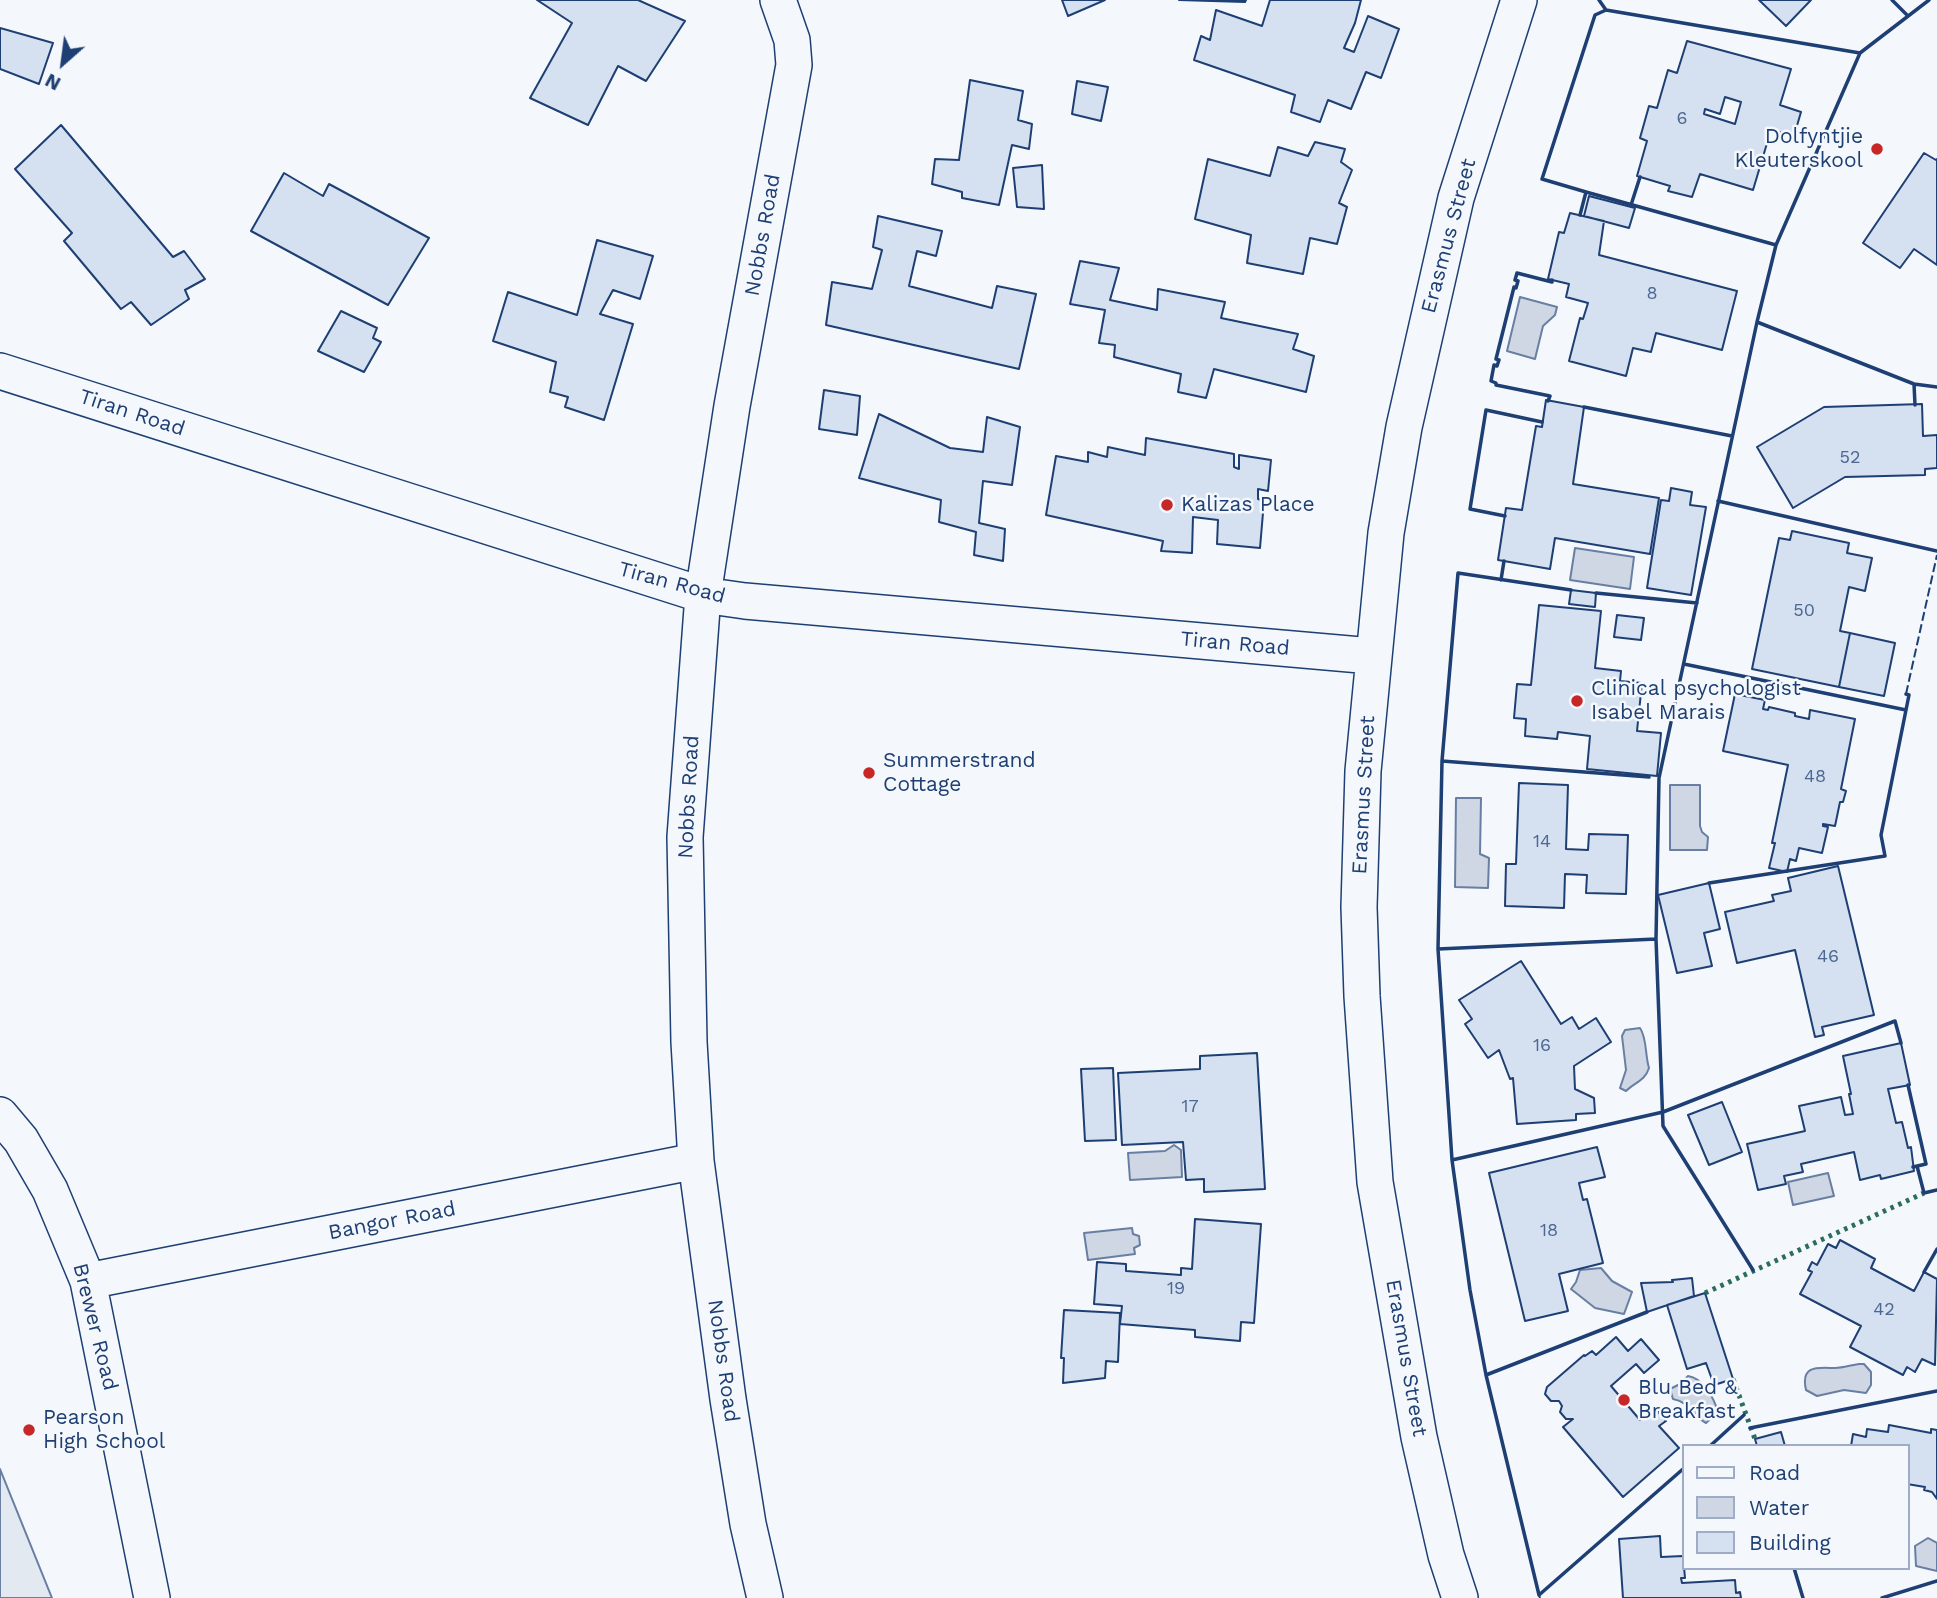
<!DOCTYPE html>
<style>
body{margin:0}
#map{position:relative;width:1937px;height:1598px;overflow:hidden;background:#f4f7fb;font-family:"Work Sans",sans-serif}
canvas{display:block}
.legend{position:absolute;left:1682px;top:1444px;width:228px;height:126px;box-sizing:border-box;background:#f4f7fb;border:2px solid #9eadc5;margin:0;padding:9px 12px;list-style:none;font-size:21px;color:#1d3f73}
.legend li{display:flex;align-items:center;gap:14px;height:35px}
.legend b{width:35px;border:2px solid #9eadc5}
.north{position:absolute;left:28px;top:28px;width:70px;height:70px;-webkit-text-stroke:5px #f4f7fb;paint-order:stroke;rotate:208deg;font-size:19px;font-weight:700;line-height:28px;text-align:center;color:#1d3f73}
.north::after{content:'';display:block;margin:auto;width:24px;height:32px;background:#1d3f73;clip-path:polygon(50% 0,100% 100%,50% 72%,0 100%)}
</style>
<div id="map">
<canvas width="1937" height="1598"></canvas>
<ul class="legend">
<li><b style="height:9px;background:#f4f7fb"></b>Road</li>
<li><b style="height:19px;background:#cfd7e4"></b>Water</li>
<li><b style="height:19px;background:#d5e0f0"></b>Building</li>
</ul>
<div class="north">N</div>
</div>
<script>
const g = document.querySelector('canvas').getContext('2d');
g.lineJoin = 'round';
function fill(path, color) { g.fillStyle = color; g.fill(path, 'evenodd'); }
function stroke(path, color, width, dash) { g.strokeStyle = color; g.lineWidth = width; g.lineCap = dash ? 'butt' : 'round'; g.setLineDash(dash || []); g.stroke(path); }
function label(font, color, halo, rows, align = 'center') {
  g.font = font + ' "Work Sans",sans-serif'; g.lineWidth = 5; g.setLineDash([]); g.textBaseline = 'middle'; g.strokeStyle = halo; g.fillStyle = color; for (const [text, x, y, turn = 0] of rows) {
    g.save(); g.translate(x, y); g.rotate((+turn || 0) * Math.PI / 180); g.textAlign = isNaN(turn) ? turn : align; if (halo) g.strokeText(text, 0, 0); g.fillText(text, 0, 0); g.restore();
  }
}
const green = new Path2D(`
 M 0,1469 L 52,1598 L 0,1598 Z`);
const water = new Path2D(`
 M 1520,297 L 1557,307 L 1555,315 L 1543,326 L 1535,359 L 1507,351 Z
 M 1575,548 L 1634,557 L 1630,589 L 1570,580 Z
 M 1670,785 L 1700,785 L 1700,826 L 1702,832 L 1708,837 L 1707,850 L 1670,850 Z
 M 1456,798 L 1481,798 L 1480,854 L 1489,858 L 1488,888 L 1455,887 Z
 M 1640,1028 C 1647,1038 1645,1055 1649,1068 C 1645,1081 1635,1082 1626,1091 L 1620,1088 L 1626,1070 L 1622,1036 L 1625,1030 Z
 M 1174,1145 L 1181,1150 L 1182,1177 L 1130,1180 L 1128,1153 L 1165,1151 Z
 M 1828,1173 L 1834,1196 L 1793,1205 L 1788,1182 Z
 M 1132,1228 L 1133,1234 L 1139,1236 L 1140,1245 L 1134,1248 L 1135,1254 L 1088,1260 L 1084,1233 Z
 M 1601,1268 L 1612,1281 L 1632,1292 L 1624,1314 L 1595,1308 L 1571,1289 L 1576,1282 L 1580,1270 Z
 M 1859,1364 L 1864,1364 L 1871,1372 L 1871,1385 L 1866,1393 L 1844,1390 L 1817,1396 L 1806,1390 C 1800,1364 1819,1368 1835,1368 C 1843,1368 1851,1365 1859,1364 Z
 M 1688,1376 C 1703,1378 1714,1398 1718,1412 L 1706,1423 C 1693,1416 1690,1402 1673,1399 L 1670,1389 L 1680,1384 Z
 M 1928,1538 L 1937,1543 L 1937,1571 L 1916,1566 L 1915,1546 Z`);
const building = new Path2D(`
 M 537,0 L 638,0 L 685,21 L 646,81 L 618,66 L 588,125 L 530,98 L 572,23 Z
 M 1062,0 L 1105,0 L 1068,16 Z
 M 1179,0 L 1246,0 L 1245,2 Z
 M 1270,0 L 1361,0 L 1355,23 L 1344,48 L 1354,52 L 1368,16 L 1399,29 L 1381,78 L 1366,72 L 1351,109 L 1328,100 L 1320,122 L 1291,112 L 1295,95 L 1194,60 L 1201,36 L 1210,40 L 1216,10 L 1262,26 Z
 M 1759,0 L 1811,0 L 1786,26 Z
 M 0,28 L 53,43 L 39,84 L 0,69 Z
 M 1687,41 L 1791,69 L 1780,105 L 1801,112 L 1794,136 L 1771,130 L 1753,190 L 1700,174 L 1692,197 L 1668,191 L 1670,186 L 1637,176 L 1647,141 L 1640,138 L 1649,106 L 1657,108 L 1668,70 L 1677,73 ZM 1725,97 L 1741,102 L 1735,124 L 1704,114 L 1705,109 L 1720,114 Z
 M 970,80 L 1023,91 L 1018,120 L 1032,124 L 1029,149 L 1012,145 L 999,205 L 962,198 L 962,192 L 932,184 L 935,159 L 959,160 Z
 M 1077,81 L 1108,87 L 1101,121 L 1072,114 Z
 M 61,125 L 173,257 L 184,251 L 205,279 L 185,290 L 189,299 L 151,325 L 131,302 L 121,309 L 64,241 L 72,233 L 15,169 Z
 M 1315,142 L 1345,149 L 1341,162 L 1352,170 L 1339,203 L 1347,207 L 1337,244 L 1310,238 L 1303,274 L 1247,263 L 1251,235 L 1195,219 L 1208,159 L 1270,176 L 1278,147 L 1308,156 Z
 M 1924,153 L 1936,160 L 1937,159 L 1937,265 L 1914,249 L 1900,268 L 1863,243 Z
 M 1042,165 L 1044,209 L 1017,207 L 1013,168 Z
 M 284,173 L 323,196 L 329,184 L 429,238 L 388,305 L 251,231 Z
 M 1589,196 L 1635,208 L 1629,228 L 1584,216 Z
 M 1570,213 L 1604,221 L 1599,255 L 1737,291 L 1722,350 L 1656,333 L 1651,352 L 1633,348 L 1626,376 L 1569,361 L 1580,318 L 1583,319 L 1588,303 L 1566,297 L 1569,284 L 1548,279 L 1559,232 L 1564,233 Z
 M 878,216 L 942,231 L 936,256 L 917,251 L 909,286 L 992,308 L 997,286 L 1036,294 L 1019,369 L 826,325 L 832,282 L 872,289 L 882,250 L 873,247 Z
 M 597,240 L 653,256 L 640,299 L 613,290 L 600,314 L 633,324 L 604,420 L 565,407 L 568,397 L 550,392 L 556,362 L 493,341 L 508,292 L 577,315 Z
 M 1080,261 L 1119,268 L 1110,300 L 1157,310 L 1158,289 L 1225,302 L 1221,318 L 1298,334 L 1293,349 L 1314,356 L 1306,392 L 1214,369 L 1206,398 L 1178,392 L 1181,374 L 1114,357 L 1115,345 L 1099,343 L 1105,310 L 1070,304 Z
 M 341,311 L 377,328 L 373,338 L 381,342 L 364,372 L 318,351 Z
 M 824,390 L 860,396 L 857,435 L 819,429 Z
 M 1546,400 L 1584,407 L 1573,484 L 1659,498 L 1650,554 L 1555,538 L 1550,569 L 1498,560 L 1506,508 L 1522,510 L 1536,426 L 1542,427 Z
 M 1922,404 L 1923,436 L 1937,435 L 1937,468 L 1925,469 L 1925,475 L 1845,477 L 1793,508 L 1757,447 L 1824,407 Z
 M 879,414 L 950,448 L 983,452 L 987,417 L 1020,427 L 1012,485 L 983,481 L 979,523 L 1005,529 L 1003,561 L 974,555 L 976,532 L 939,522 L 941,500 L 859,478 Z
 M 1146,438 L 1234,454 L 1234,467 L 1239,469 L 1239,455 L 1271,460 L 1268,491 L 1258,489 L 1258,499 L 1264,501 L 1260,548 L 1217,544 L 1218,520 L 1193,517 L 1192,553 L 1161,551 L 1163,541 L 1046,515 L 1056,456 L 1088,462 L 1088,452 L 1107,457 L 1108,447 L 1145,455 Z
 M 1671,488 L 1692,492 L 1690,505 L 1706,507 L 1691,595 L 1647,588 L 1661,500 L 1669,501 Z
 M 1792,531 L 1849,543 L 1847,553 L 1872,558 L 1865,591 L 1849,587 L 1840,631 L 1850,633 L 1839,687 L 1752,669 L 1779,538 L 1790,540 Z
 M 1571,590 L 1596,593 L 1595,607 L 1569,604 Z
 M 1539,605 L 1601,611 L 1595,668 L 1621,671 L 1620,681 L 1642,683 L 1637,731 L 1661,733 L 1657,776 L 1587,769 L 1590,736 L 1558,732 L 1557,739 L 1525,736 L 1526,719 L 1514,718 L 1517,684 L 1531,685 Z
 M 1617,615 L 1644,618 L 1641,640 L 1614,637 Z
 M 1850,633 L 1895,643 L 1884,696 L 1839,687 Z
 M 1735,694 L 1765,700 L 1763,709 L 1768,710 L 1769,707 L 1795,713 L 1795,716 L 1809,719 L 1810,710 L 1855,719 L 1841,789 L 1846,791 L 1843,802 L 1840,802 L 1835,826 L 1823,824 L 1823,826 L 1828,827 L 1822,853 L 1799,848 L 1796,861 L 1790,859 L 1787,872 L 1769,868 L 1775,843 L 1772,843 L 1788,765 L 1723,751 Z
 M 1519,783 L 1568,785 L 1566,849 L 1588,850 L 1589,834 L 1628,835 L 1626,894 L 1586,893 L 1587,875 L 1565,874 L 1564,908 L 1505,906 L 1506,864 L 1516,864 Z
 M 1838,866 L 1874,1015 L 1822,1027 L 1824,1035 L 1815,1037 L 1795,950 L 1737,963 L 1725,912 L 1774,901 L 1772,895 L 1791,891 L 1788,878 Z
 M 1709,883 L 1720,929 L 1704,933 L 1712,966 L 1677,973 L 1658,895 Z
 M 1521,961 L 1561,1024 L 1572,1017 L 1579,1029 L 1596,1018 L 1611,1042 L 1574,1066 L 1575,1089 L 1594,1098 L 1595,1113 L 1576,1114 L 1576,1120 L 1517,1124 L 1513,1078 L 1510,1079 L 1499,1050 L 1488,1058 L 1465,1024 L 1472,1019 L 1459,1000 Z
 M 1901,1043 L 1910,1085 L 1888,1089 L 1896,1123 L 1902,1122 L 1908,1148 L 1911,1147 L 1914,1171 L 1881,1179 L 1880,1175 L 1860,1180 L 1854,1152 L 1801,1164 L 1803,1172 L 1784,1176 L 1786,1184 L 1758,1190 L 1747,1144 L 1805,1131 L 1799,1106 L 1841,1097 L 1845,1115 L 1853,1114 L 1849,1094 L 1851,1094 L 1843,1056 Z
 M 1257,1053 L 1265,1189 L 1204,1192 L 1204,1179 L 1186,1180 L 1183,1142 L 1122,1145 L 1118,1073 L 1200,1069 L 1200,1056 Z
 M 1113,1068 L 1116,1140 L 1085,1141 L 1081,1069 Z
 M 1722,1102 L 1742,1152 L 1709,1165 L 1688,1115 Z
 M 1597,1147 L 1605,1177 L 1579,1183 L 1583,1200 L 1587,1199 L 1603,1263 L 1559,1274 L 1568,1311 L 1525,1321 L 1489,1173 Z
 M 1195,1219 L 1261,1224 L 1254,1323 L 1241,1322 L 1240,1341 L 1195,1337 L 1195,1330 L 1120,1324 L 1122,1306 L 1094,1304 L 1097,1262 L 1126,1264 L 1126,1271 L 1181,1275 L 1181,1268 L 1192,1269 Z
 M 1840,1240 L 1875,1259 L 1871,1268 L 1914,1291 L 1924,1272 L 1937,1279 L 1935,1365 L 1922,1359 L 1915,1372 L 1907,1367 L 1903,1375 L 1850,1347 L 1861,1326 L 1800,1294 L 1812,1272 L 1808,1270 L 1812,1262 L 1817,1265 L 1828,1244 L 1836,1248 Z
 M 1692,1278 L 1694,1296 L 1647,1312 L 1641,1283 L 1673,1282 L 1672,1280 Z
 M 1705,1293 L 1733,1379 L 1714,1385 L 1706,1363 L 1687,1369 L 1667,1305 Z
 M 1064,1310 L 1120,1313 L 1118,1362 L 1106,1361 L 1105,1378 L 1063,1383 L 1064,1358 L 1061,1358 Z
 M 1616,1337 L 1628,1351 L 1641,1339 L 1659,1360 L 1644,1373 L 1636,1364 L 1611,1386 L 1640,1420 L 1654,1407 L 1666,1421 L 1659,1426 L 1679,1448 L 1623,1497 L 1563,1427 L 1573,1419 L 1566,1419 L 1560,1412 L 1562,1406 L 1559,1401 L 1551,1401 L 1545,1394 L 1547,1387 L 1584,1355 L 1585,1356 L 1592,1351 L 1596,1355 Z
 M 1889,1425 L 1931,1433 L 1931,1429 L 1937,1430 L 1937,1499 L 1932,1492 L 1924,1490 L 1925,1487 L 1907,1484 L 1907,1446 L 1851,1446 L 1853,1434 L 1866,1437 L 1867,1429 L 1888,1432 Z
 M 1781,1432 L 1785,1446 L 1757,1446 L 1755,1439 Z
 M 1660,1536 L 1661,1557 L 1683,1556 L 1685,1578 L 1681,1578 L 1682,1583 L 1735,1580 L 1736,1593 L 1740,1592 L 1741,1598 L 1623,1598 L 1619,1539 Z`);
const street = new Path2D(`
 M 0,371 L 703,595 L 745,601 L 1372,656
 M 0,1115 L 21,1140 L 50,1190 L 88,1281 L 152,1598
 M 88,1281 L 696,1161
 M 765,1598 L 748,1524 L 728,1399 L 696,1161 L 689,1042 L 685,837 L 703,595 L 732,406 L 794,65 L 792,40 L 778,0
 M 1460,1598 L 1446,1555 L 1419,1437 L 1375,1182 L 1362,996 L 1359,907 L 1363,771 L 1386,533 L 1404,427 L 1456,198 L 1519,0`);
const hedge = new Path2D(`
 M 1705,1293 L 1924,1193
 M 1733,1379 L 1755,1439`);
const fence = new Path2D(`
 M 1906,694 L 1937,555
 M 1539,1595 L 1540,1598`);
const wall = new Path2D(`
 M 1599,0 L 1606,10 L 1860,53 L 1929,0
 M 1892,0 L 1908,16
 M 1860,53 L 1776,245 L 1757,322 L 1914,384 L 1937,387
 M 1586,192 L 1542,179 L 1595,15 L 1606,10
 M 1631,205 L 1640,177
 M 1580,215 L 1586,192 L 1776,245
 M 1914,384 L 1915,405
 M 1548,401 L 1550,396 L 1496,385 L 1496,383 L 1491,381 L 1494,365 L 1497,366 L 1499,360 L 1496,359 L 1514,287 L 1516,288 L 1518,281 L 1515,280 L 1517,273 L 1552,282 L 1552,280
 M 1584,407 L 1732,436
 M 1718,501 L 1937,551
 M 1505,516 L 1470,509 L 1486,410 L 1542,422
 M 1501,580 L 1504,561
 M 1571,590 L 1458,573 L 1442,761 L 1438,949 L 1452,1160 L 1470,1290 L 1486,1375 L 1539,1595 L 1683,1469
 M 1596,593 L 1697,603
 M 1684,664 L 1906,710
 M 1442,761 L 1649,777
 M 1709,883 L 1885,856 L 1881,835 L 1909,695 L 1906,694
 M 1438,949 L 1656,939
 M 1908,1085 L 1926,1164 L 1913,1167
 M 1452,1160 L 1663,1112 L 1895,1021 L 1901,1043
 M 1917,1166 L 1924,1193 L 1937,1190
 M 1753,1270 L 1663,1126 L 1656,939 L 1659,778 L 1757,322
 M 1924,1272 L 1937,1249
 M 1486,1375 L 1647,1312
 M 1750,1428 L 1937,1391
 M 1710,1446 L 1744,1415
 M 1794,1568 L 1803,1598
 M 1882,1598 L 1937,1581`);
const markers = [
 [1877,149,7,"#c62828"],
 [1167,505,7,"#c62828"],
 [1577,701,7,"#c62828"],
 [869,773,7,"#c62828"],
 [1624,1400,7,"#c62828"],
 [29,1430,7,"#c62828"]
];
const numberNames = [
 ["6",1682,119],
 ["8",1652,294],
 ["52",1850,458],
 ["50",1804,611],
 ["48",1815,777],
 ["14",1542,842],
 ["46",1828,957],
 ["16",1542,1046],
 ["17",1190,1107],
 ["18",1549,1231],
 ["19",1176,1289],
 ["42",1884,1310]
];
const poiNames = [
 ["Dolfyntjie",1863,137,"right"],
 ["Kleuterskool",1863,161,"right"],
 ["Kalizas Place",1181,505],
 ["Clinical psychologist",1591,689],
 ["Isabel Marais",1591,713],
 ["Summerstrand",883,761],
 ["Cottage",883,785],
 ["Blu Bed &",1638,1388],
 ["Breakfast",1638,1412],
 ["Pearson",43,1418],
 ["High School",43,1442]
];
const streetNames = [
 ["Nobbs Road",763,235,-80],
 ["Erasmus Street",1449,236,-75],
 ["Tiran Road",132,413,18],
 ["Tiran Road",672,583,15],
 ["Tiran Road",1235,644,5],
 ["Erasmus Street",1364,795,-87],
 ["Nobbs Road",689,797,-87],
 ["Bangor Road",392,1221,-11],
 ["Brewer Road",95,1327,76],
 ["Erasmus Street",1406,1358,80],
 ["Nobbs Road",723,1361,82]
];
fill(green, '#e3e9f0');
stroke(green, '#687fa3', 2);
fill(water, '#cfd7e4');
stroke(water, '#687fa3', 2);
fill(building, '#d5e0f0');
stroke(building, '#1d3f73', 2);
stroke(street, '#1d3f73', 38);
stroke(street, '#f4f7fb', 35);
stroke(hedge, '#2c6c60', 5, [3.5, 5]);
stroke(fence, '#1d3f73', 2, [9, 3.5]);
stroke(wall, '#1d3f73', 3.5);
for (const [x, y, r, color] of markers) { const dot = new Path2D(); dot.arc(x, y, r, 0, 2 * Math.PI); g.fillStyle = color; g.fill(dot); stroke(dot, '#f4f7fb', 2.5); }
label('18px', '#4b6792', null, numberNames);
label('21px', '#1d3f73', '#f4f7fb', poiNames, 'left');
label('21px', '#1d3f73', '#f4f7fb', streetNames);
</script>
